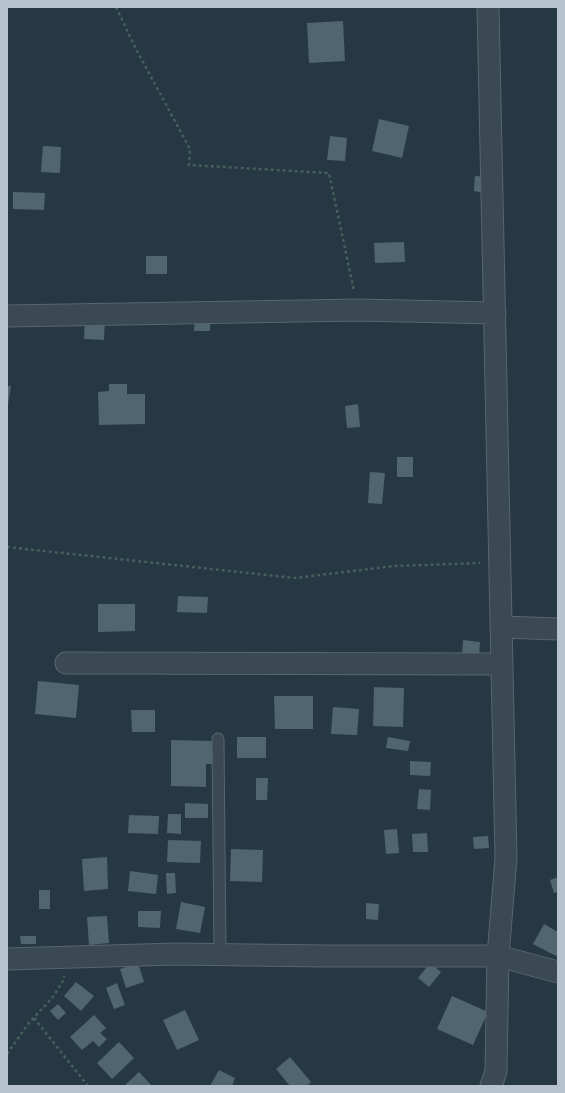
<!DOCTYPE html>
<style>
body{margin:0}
#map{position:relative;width:565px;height:1093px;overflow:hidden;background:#263843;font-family:"IBM Plex Sans",sans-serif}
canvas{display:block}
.frame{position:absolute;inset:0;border:8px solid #b7c3cc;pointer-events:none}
</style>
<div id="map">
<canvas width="565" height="1093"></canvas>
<div class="frame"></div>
</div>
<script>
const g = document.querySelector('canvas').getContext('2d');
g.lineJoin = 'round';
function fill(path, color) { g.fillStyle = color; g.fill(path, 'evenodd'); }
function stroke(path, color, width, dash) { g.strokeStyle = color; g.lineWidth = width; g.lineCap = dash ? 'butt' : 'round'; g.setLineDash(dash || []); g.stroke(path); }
const building = new Path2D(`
 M 343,21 L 345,61 L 309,63 L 307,23 Z
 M 379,119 L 409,126 L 402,158 L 372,151 Z
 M 330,136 L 347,138 L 345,161 L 327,160 Z
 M 43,146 L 61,147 L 60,173 L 41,172 Z
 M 475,176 L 487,177 L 485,193 L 474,191 Z
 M 13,192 L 45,193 L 44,210 L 13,209 Z
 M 404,242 L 405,262 L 375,263 L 374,243 Z
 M 146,256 L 167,256 L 167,274 L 146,274 Z
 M 85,318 L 105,318 L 104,340 L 84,339 Z
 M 195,318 L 210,319 L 210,331 L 194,331 Z
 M 109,384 L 127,384 L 127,394 L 145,394 L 145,424 L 99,425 L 98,392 L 109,391 Z
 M 7,386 L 11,386 L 8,405 L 7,405 Z
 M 358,404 L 360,427 L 347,428 L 345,406 Z
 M 397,457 L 413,457 L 413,477 L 397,477 Z
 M 370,472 L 385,473 L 382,504 L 368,503 Z
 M 178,596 L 208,597 L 207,613 L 177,612 Z
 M 98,604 L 135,604 L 135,631 L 98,632 Z
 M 463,640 L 480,642 L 479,656 L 462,655 Z
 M 38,681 L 79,685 L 76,718 L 35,714 Z
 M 374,687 L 404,688 L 403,727 L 373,726 Z
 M 274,696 L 313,696 L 313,729 L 275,729 Z
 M 333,707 L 359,709 L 357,735 L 331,734 Z
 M 131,710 L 155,710 L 155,732 L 132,732 Z
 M 237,737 L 266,737 L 266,758 L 237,758 Z
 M 388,737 L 410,741 L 408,751 L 386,748 Z
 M 171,740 L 212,741 L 212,764 L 206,764 L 206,787 L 171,786 Z
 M 410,761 L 431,762 L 430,776 L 410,775 Z
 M 256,778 L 268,778 L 267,800 L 256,800 Z
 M 419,789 L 431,790 L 430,810 L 417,809 Z
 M 185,803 L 208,804 L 208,818 L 185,818 Z
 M 168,814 L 181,814 L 181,834 L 167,833 Z
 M 129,815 L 159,816 L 158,834 L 128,833 Z
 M 397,829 L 399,853 L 386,854 L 384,830 Z
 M 427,833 L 428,852 L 413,852 L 412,834 Z
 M 488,836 L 489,848 L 474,849 L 473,837 Z
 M 168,840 L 201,841 L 200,863 L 167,862 Z
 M 231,849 L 263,850 L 262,882 L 230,881 Z
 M 107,857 L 108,889 L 84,891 L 82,859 Z
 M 130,871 L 158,875 L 156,894 L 128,891 Z
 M 166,873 L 175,873 L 176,893 L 167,894 Z
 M 558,877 L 558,892 L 554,893 L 550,880 Z
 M 39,890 L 50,890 L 50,909 L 39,909 Z
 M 181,902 L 205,907 L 200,933 L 176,929 Z
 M 366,903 L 379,904 L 378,920 L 366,919 Z
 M 138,911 L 161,911 L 160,928 L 138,927 Z
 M 107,916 L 109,943 L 89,945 L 87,917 Z
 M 544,924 L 558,932 L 558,957 L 533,944 Z
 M 20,936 L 36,936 L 36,944 L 21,944 Z
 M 138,963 L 144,982 L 126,988 L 120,969 Z
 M 430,963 L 441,972 L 429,987 L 418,978 Z
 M 76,982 L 94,996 L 81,1011 L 64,996 Z
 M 117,983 L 125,1005 L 114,1009 L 106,988 Z
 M 452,996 L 488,1012 L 473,1045 L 437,1029 Z
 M 58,1004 L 66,1013 L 58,1020 L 50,1011 Z
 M 185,1010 L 199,1040 L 177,1050 L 163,1020 Z
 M 94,1015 L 106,1028 L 100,1033 L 107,1039 L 99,1047 L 93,1041 L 82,1050 L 70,1037 Z
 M 119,1042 L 134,1058 L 112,1079 L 97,1063 Z
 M 290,1057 L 311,1082 L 307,1086 L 290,1086 L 276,1069 Z
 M 219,1070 L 235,1078 L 232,1086 L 210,1086 Z
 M 139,1072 L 152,1086 L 124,1086 Z`);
const path = new Path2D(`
 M 116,7 L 136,49 L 190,149 L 189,165 L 329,173 L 354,291
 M 7,547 L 295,578 L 394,566 L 480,563
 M 34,1018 L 88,1086
 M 7,1054 L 28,1024 L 53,997 L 64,979 L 64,976`);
const service = new Path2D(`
 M 218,739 L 220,954`);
const minor = new Path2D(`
 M 488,7 L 506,858 L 498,956 L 496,1071 L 491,1086
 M 7,316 L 358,310 L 495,313
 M 502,627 L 558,629
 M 66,663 L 502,664
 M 7,959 L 176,954 L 325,956 L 498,956 L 558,972`);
fill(building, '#516570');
stroke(service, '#58666f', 13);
stroke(minor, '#58666f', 23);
stroke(path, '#465f5d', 2.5, [3, 3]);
stroke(service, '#3a4952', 11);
stroke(minor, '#3a4952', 21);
</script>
